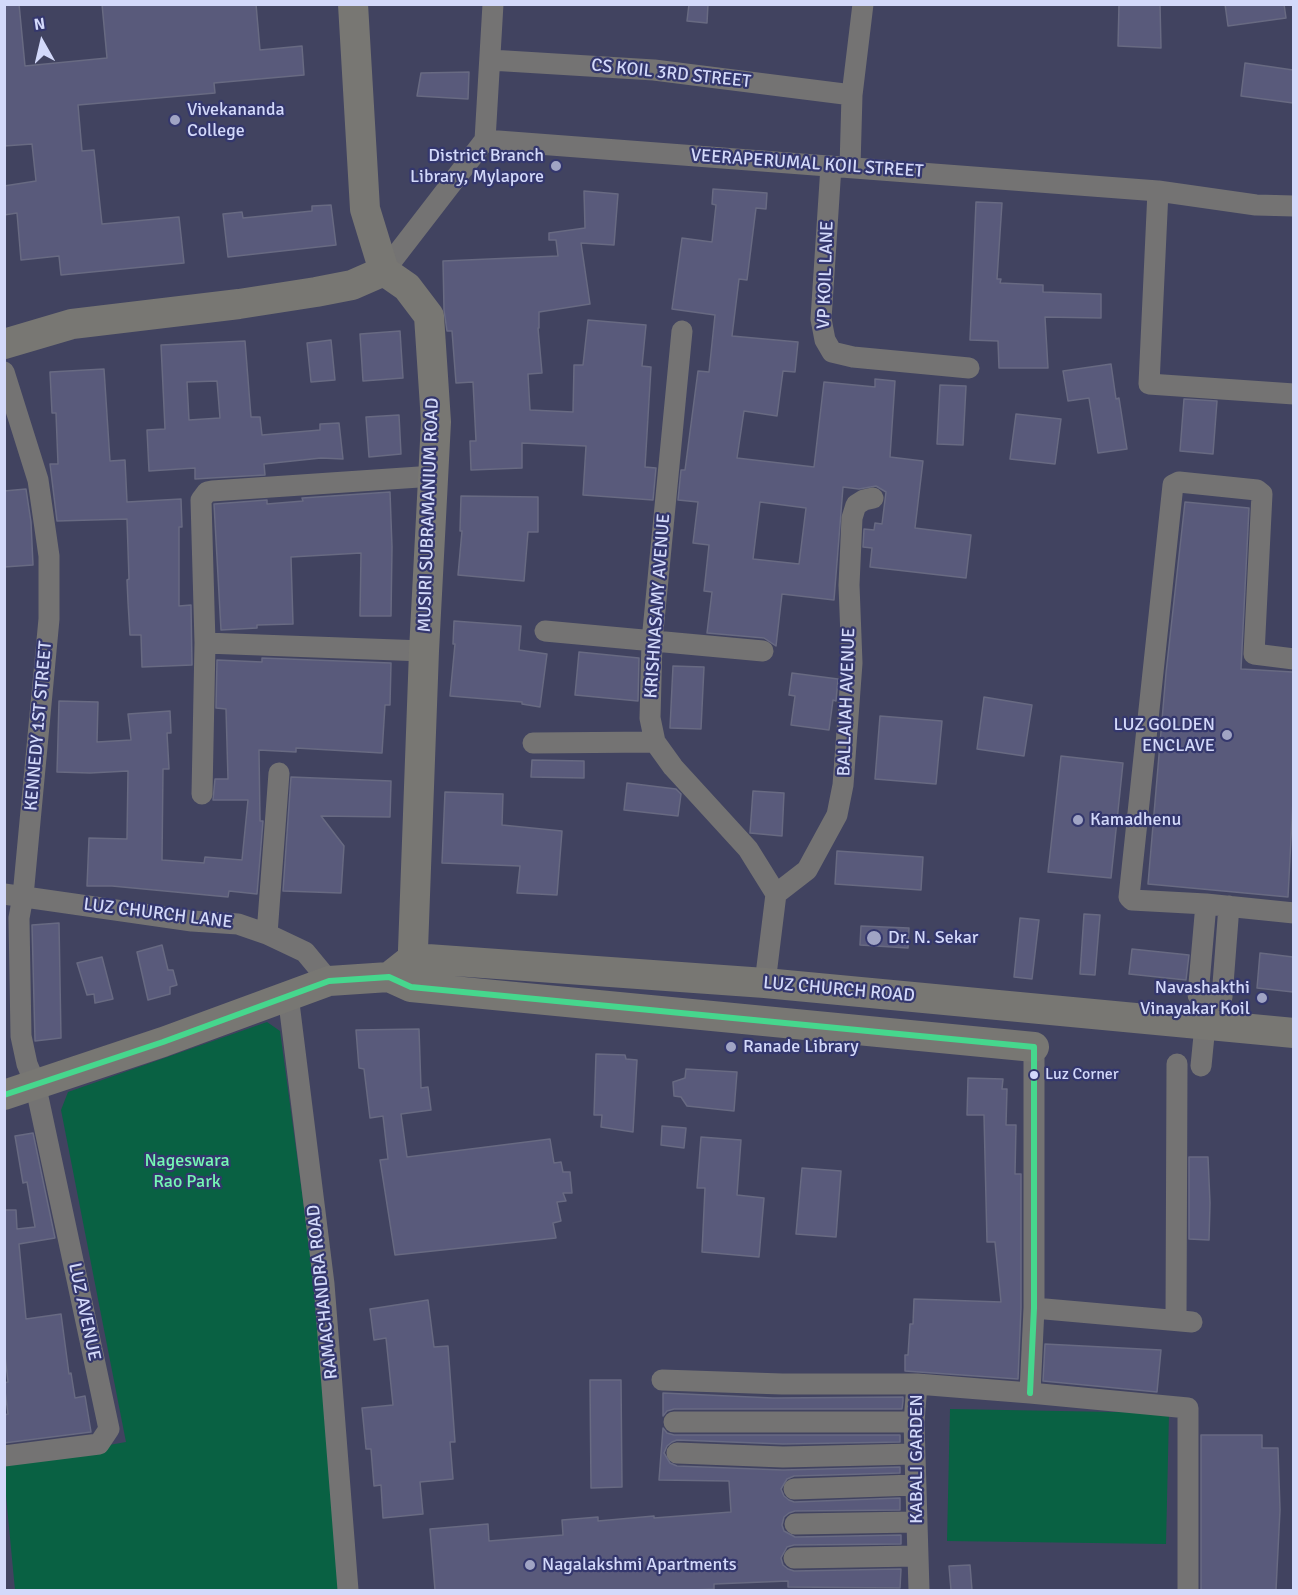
<!DOCTYPE html>
<style>
body{margin:0}
#map{position:relative;width:1298px;height:1595px;overflow:hidden;background:#414360;font-family:Signika,sans-serif}
canvas{display:block}
.frame{position:absolute;inset:0;border:6px solid #d3d9fa;pointer-events:none}
.north{position:absolute;left:12px;top:12px;width:60px;height:60px;-webkit-text-stroke:4px #34376d;paint-order:stroke;rotate:352deg;font-size:16px;font-weight:700;line-height:24px;text-align:center;color:#d3d9fa}
.north::after{content:'';display:block;margin:auto;width:21px;height:27px;background:#d3d9fa;clip-path:polygon(50% 0,100% 100%,50% 72%,0 100%)}
</style>
<div id="map">
<canvas width="1298" height="1595"></canvas>
<div class="frame"></div>
<div class="north">N</div>
</div>
<script>
const g = document.querySelector('canvas').getContext('2d');
g.lineJoin = 'round';
function fill(path, color) { g.fillStyle = color; g.fill(path, 'evenodd'); }
function stroke(path, color, width, dash) { g.strokeStyle = color; g.lineWidth = width; g.lineCap = dash ? 'butt' : 'round'; g.setLineDash(dash || []); g.stroke(path); }
function label(font, color, halo, rows, align = 'center') {
  g.font = font + ' Signika,sans-serif'; g.lineWidth = 4.5; g.setLineDash([]); g.textBaseline = 'middle'; g.strokeStyle = halo; g.fillStyle = color; for (const [text, x, y, turn = 0] of rows) {
    g.save(); g.translate(x, y); g.rotate((+turn || 0) * Math.PI / 180); g.textAlign = isNaN(turn) ? turn : align; if (halo) g.strokeText(text, 0, 0); g.fillText(text, 0, 0); g.restore();
  }
}
const green = new Path2D(`
 M 267,1022 L 280,1031 L 356,1590 L 15,1590 L 5,1485 L 4,1464 L 126,1442 L 61,1110 L 68,1092 Z
 M 950,1409 L 1169,1413 L 1166,1544 L 947,1541 Z`);
const building = new Path2D(`
 M 4,4 L 19,4 L 25,66 L 107,58 L 102,4 L 256,4 L 260,50 L 302,46 L 304,75 L 214,83 L 215,93 L 78,105 L 82,151 L 94,150 L 102,224 L 179,217 L 184,263 L 61,275 L 59,256 L 21,260 L 17,213 L 4,215 L 4,186 L 36,181 L 32,144 L 4,146 Z
 M 689,4 L 708,4 L 707,23 L 687,21 Z
 M 1119,4 L 1160,4 L 1161,48 L 1118,46 Z
 M 1225,4 L 1284,4 L 1286,18 L 1228,26 Z
 M 1245,63 L 1293,70 L 1293,103 L 1241,96 Z
 M 469,72 L 468,99 L 417,96 L 421,73 Z
 M 713,189 L 767,193 L 766,209 L 756,208 L 747,280 L 739,279 L 732,336 L 798,342 L 795,372 L 783,371 L 777,416 L 744,411 L 737,458 L 814,467 L 824,382 L 875,387 L 875,379 L 895,381 L 890,457 L 923,461 L 915,528 L 971,535 L 966,578 L 870,567 L 872,548 L 863,547 L 864,529 L 874,530 L 875,523 L 882,524 L 886,492 L 876,486 L 859,489 L 843,487 L 834,600 L 782,594 L 776,646 L 764,638 L 707,633 L 712,592 L 704,591 L 709,545 L 693,543 L 698,502 L 678,500 L 681,470 L 685,470 L 698,371 L 709,372 L 715,315 L 672,309 L 682,238 L 712,242 L 716,205 L 712,204 ZM 760,502 L 806,508 L 799,564 L 753,559 Z
 M 584,191 L 618,194 L 614,245 L 581,243 L 590,304 L 539,312 L 539,328 L 538,328 L 542,373 L 528,374 L 530,410 L 573,412 L 574,365 L 583,365 L 588,320 L 646,325 L 642,366 L 651,367 L 645,467 L 656,468 L 653,500 L 583,495 L 586,446 L 522,443 L 522,468 L 471,470 L 470,441 L 476,441 L 473,382 L 456,383 L 452,331 L 447,331 L 444,310 L 443,261 L 558,256 L 556,240 L 549,240 L 549,233 L 585,228 Z
 M 976,202 L 1002,203 L 997,279 L 1001,279 L 1000,283 L 1043,285 L 1043,292 L 1101,294 L 1101,318 L 1045,317 L 1048,368 L 999,368 L 998,341 L 970,340 Z
 M 331,205 L 336,245 L 228,257 L 223,214 L 242,212 L 243,218 L 312,211 L 312,206 Z
 M 400,331 L 403,378 L 363,381 L 360,334 Z
 M 331,340 L 335,380 L 311,382 L 307,343 Z
 M 245,341 L 251,417 L 260,417 L 262,435 L 320,430 L 320,424 L 339,423 L 343,459 L 321,458 L 264,464 L 265,475 L 211,478 L 195,479 L 195,468 L 149,471 L 147,430 L 165,429 L 161,345 ZM 217,381 L 220,418 L 189,420 L 187,382 Z
 M 1111,364 L 1116,399 L 1119,398 L 1127,449 L 1098,453 L 1089,398 L 1068,401 L 1063,371 Z
 M 104,369 L 110,461 L 125,460 L 127,502 L 181,499 L 182,527 L 179,527 L 179,606 L 191,605 L 192,665 L 142,667 L 141,635 L 130,635 L 128,602 L 127,580 L 129,579 L 127,519 L 57,521 L 50,464 L 58,464 L 56,413 L 52,413 L 50,372 Z
 M 940,385 L 966,386 L 963,445 L 937,444 Z
 M 1184,399 L 1217,401 L 1213,454 L 1180,451 Z
 M 1016,414 L 1061,419 L 1055,464 L 1010,459 Z
 M 399,415 L 401,454 L 369,457 L 366,417 Z
 M 26,489 L 31,522 L 33,565 L 4,567 L 4,491 Z
 M 390,492 L 392,547 L 391,616 L 360,616 L 361,553 L 291,557 L 293,624 L 257,625 L 257,628 L 221,630 L 214,504 L 267,500 L 267,504 L 303,501 L 302,498 Z
 M 461,496 L 538,497 L 538,532 L 528,532 L 524,581 L 458,575 L 462,531 L 460,531 Z
 M 1185,502 L 1249,508 L 1241,669 L 1293,672 L 1293,800 L 1288,897 L 1148,884 L 1166,673 Z
 M 454,621 L 521,626 L 519,650 L 547,654 L 540,707 L 522,704 L 522,702 L 450,696 L 455,644 L 453,644 Z
 M 579,652 L 639,658 L 638,701 L 575,695 Z
 M 262,658 L 391,663 L 390,705 L 385,705 L 382,753 L 296,748 L 296,752 L 259,750 L 260,821 L 263,821 L 257,894 L 229,891 L 228,897 L 112,886 L 87,886 L 89,838 L 127,839 L 128,771 L 90,773 L 57,772 L 59,701 L 98,702 L 97,742 L 131,740 L 128,714 L 170,711 L 171,733 L 167,733 L 169,769 L 163,769 L 162,860 L 204,863 L 205,857 L 242,860 L 248,800 L 213,800 L 215,779 L 228,779 L 226,709 L 216,708 L 217,660 L 262,662 Z
 M 673,666 L 704,667 L 701,729 L 670,728 Z
 M 792,673 L 838,679 L 836,701 L 833,700 L 829,730 L 791,725 L 795,696 L 789,695 Z
 M 984,697 L 1032,705 L 1024,756 L 977,749 Z
 M 880,716 L 942,721 L 936,784 L 875,779 Z
 M 1061,756 L 1123,763 L 1111,878 L 1048,872 Z
 M 532,760 L 584,761 L 584,778 L 531,777 Z
 M 291,777 L 391,781 L 390,817 L 321,816 L 344,846 L 341,893 L 283,891 Z
 M 627,783 L 676,789 L 681,794 L 678,816 L 624,810 Z
 M 753,791 L 784,793 L 782,836 L 750,833 Z
 M 445,792 L 503,794 L 502,825 L 562,831 L 557,895 L 517,893 L 520,866 L 442,863 Z
 M 837,851 L 923,857 L 921,890 L 835,884 Z
 M 1084,914 L 1100,915 L 1095,975 L 1080,974 Z
 M 1020,918 L 1039,920 L 1032,979 L 1014,977 Z
 M 59,923 L 61,1038 L 35,1041 L 32,925 Z
 M 861,926 L 909,928 L 908,948 L 860,945 Z
 M 162,945 L 168,970 L 173,970 L 177,985 L 170,987 L 170,994 L 148,1000 L 137,952 Z
 M 1132,949 L 1189,955 L 1186,980 L 1129,974 Z
 M 1260,953 L 1293,957 L 1293,992 L 1257,988 Z
 M 102,957 L 113,999 L 95,1003 L 94,994 L 87,995 L 77,963 Z
 M 419,1029 L 421,1088 L 428,1087 L 431,1110 L 401,1114 L 407,1157 L 550,1139 L 554,1163 L 561,1162 L 563,1172 L 570,1172 L 572,1193 L 563,1193 L 566,1201 L 557,1202 L 561,1221 L 553,1223 L 556,1238 L 395,1255 L 380,1160 L 388,1159 L 383,1116 L 370,1118 L 364,1069 L 359,1068 L 356,1030 Z
 M 596,1054 L 625,1055 L 626,1059 L 637,1060 L 633,1132 L 601,1127 L 602,1115 L 594,1115 Z
 M 686,1069 L 737,1072 L 734,1111 L 687,1106 L 681,1097 L 674,1096 L 673,1082 L 685,1078 Z
 M 968,1078 L 1003,1079 L 1002,1089 L 1007,1089 L 1006,1125 L 1016,1125 L 1015,1174 L 1021,1174 L 1021,1308 L 1018,1379 L 905,1371 L 905,1355 L 908,1355 L 910,1324 L 913,1324 L 914,1299 L 1001,1302 L 995,1242 L 987,1242 L 984,1115 L 967,1115 Z
 M 662,1126 L 686,1128 L 684,1148 L 661,1145 Z
 M 33,1133 L 55,1238 L 19,1244 L 26,1319 L 61,1314 L 69,1374 L 71,1373 L 75,1398 L 85,1396 L 91,1432 L 4,1443 L 4,1415 L 8,1414 L 4,1383 L 8,1382 L 4,1347 L 4,1210 L 16,1210 L 17,1229 L 35,1227 L 27,1182 L 23,1183 L 15,1136 Z
 M 701,1137 L 741,1140 L 737,1195 L 764,1198 L 759,1257 L 702,1252 L 705,1188 L 697,1188 Z
 M 1189,1157 L 1208,1157 L 1210,1203 L 1209,1240 L 1189,1239 Z
 M 802,1168 L 841,1171 L 836,1237 L 796,1234 Z
 M 428,1300 L 434,1347 L 448,1346 L 455,1442 L 450,1442 L 453,1479 L 420,1482 L 423,1514 L 383,1518 L 381,1485 L 374,1486 L 371,1449 L 366,1449 L 362,1408 L 393,1405 L 386,1338 L 374,1340 L 370,1309 Z
 M 1045,1344 L 1161,1350 L 1157,1392 L 1043,1381 Z
 M 590,1380 L 621,1380 L 622,1487 L 591,1488 Z
 M 663,1393 L 773,1398 L 903,1397 L 903,1401 L 902,1409 L 674,1409 L 667,1411 L 663,1416 Z
 M 663,1428 L 667,1433 L 674,1435 L 900,1435 L 900,1442 L 783,1444 L 677,1440 L 672,1442 L 667,1446 L 664,1453 L 670,1463 L 677,1466 L 783,1470 L 900,1467 L 900,1473 L 794,1476 L 787,1479 L 781,1489 L 784,1496 L 789,1500 L 794,1502 L 900,1498 L 900,1510 L 795,1511 L 789,1513 L 784,1517 L 782,1525 L 784,1531 L 795,1537 L 901,1535 L 901,1544 L 794,1545 L 787,1547 L 781,1558 L 783,1565 L 788,1569 L 794,1571 L 901,1569 L 900,1588 L 788,1587 L 788,1581 L 714,1584 L 714,1589 L 691,1590 L 435,1590 L 430,1529 L 488,1524 L 489,1541 L 563,1535 L 562,1520 L 598,1517 L 598,1521 L 654,1516 L 654,1518 L 731,1512 L 729,1481 L 659,1480 Z
 M 1201,1435 L 1262,1435 L 1262,1448 L 1278,1448 L 1280,1510 L 1276,1590 L 1201,1590 Z
 M 970,1565 L 972,1590 L 951,1590 L 949,1566 Z`);
const street = new Path2D(`
 M 490,60 L 654,70 L 852,95
 M 485,140 L 1158,191 L 1256,205 L 1294,206
 M 485,140 L 493,4
 M 831,166 L 821,319 L 825,340 L 832,352 L 853,357 L 969,368
 M 850,167 L 852,95 L 863,4
 M 1158,191 L 1149,384 L 1294,394
 M 384,271 L 485,140
 M 682,331 L 652,641 L 650,718 L 655,742 L 673,767 L 748,849 L 776,894 L 765,983
 M 4,372 L 38,480 L 49,556 L 49,619 L 23,896 L 19,918 L 21,1036 L 27,1064 L 35,1083 L 109,1429 L 99,1444 L 4,1456
 M 545,631 L 763,651
 M 205,643 L 424,651
 M 1294,659 L 1254,654 L 1262,494 L 1257,490 L 1179,482 L 1173,485 L 1129,897 L 1132,900 L 1206,904 L 1294,913
 M 533,743 L 655,742
 M 202,794 L 205,643 L 201,500 L 207,492 L 212,491 L 434,476
 M 4,894 L 192,921 L 238,924 L 267,934 L 305,952 L 329,981
 M 776,894 L 807,870 L 837,815 L 843,785 L 852,663 L 849,585 L 852,518 L 856,505 L 864,500 L 873,498
 M 267,934 L 279,773
 M 288,995 L 324,1284 L 348,1590
 M 1207,1005 L 1222,997 L 1229,906
 M 1201,1066 L 1207,1005 L 1198,995 L 1206,904
 M 1034,1308 L 1192,1322
 M 1176,1320 L 1177,1064
 M 662,1380 L 782,1384 L 917,1384
 M 1030,1393 L 1034,1308 L 1034,1047
 M 674,1422 L 914,1422
 M 677,1453 L 783,1457 L 915,1454
 M 794,1489 L 915,1485
 M 795,1524 L 916,1522
 M 794,1558 L 917,1556
 M 919,1590 L 914,1422 L 917,1384 L 1030,1393 L 1188,1408 L 1188,1590`);
const secondary = new Path2D(`
 M 353,4 L 365,209 L 384,271
 M 384,271 L 407,287 L 429,316 L 436,422 L 424,651 L 412,977
 M 4,344 L 72,324 L 239,304 L 316,292 L 352,285 L 384,271
 M 389,977 L 413,958 L 765,983 L 1294,1033
 M 4,1095 L 163,1042 L 329,981 L 389,977 L 411,987 L 1034,1047`);
const bus1 = new Path2D(`
 M 4,1095 L 163,1042 L 329,981 L 389,977 L 411,987 L 1034,1047 L 1034,1308 L 1030,1393`);
const markers = [
 [175,120,6,"#a0a4c4"],
 [556,166,6,"#a0a4c4"],
 [1227,735,6,"#a0a4c4"],
 [1078,820,6,"#a0a4c4"],
 [874,938,8,"#a0a4c4"],
 [1262,998,6,"#a0a4c4"],
 [731,1047,6,"#a0a4c4"],
 [1034,1075,5,"#d3d9fa"],
 [530,1565,6,"#a0a4c4"]
];
const busNames = [
 ["Luz Corner",1045,1075]
];
const streetNames = [
 ["CS KOIL 3RD STREET",671,74,6],
 ["VEERAPERUMAL KOIL STREET",807,164,4],
 ["VP KOIL LANE",826,275,-88],
 ["MUSIRI SUBRAMANIUM ROAD",429,515,-88],
 ["KRISHNASAMY AVENUE",658,606,-86],
 ["BALLAIAH AVENUE",847,702,-88],
 ["KENNEDY 1ST STREET",39,726,-85],
 ["LUZ CHURCH LANE",158,914,7],
 ["LUZ CHURCH ROAD",839,990,5],
 ["RAMACHANDRA ROAD",323,1292,-96],
 ["LUZ AVENUE",84,1312,78],
 ["KABALI GARDEN",917,1459,-90]
];
const poiNames = [
 ["Vivekananda",187,110],
 ["College",187,131],
 ["District Branch",544,156,"right"],
 ["Library, Mylapore",544,177,"right"],
 ["LUZ GOLDEN",1215,725,"right"],
 ["ENCLAVE",1215,746,"right"],
 ["Kamadhenu",1090,820],
 ["Dr. N. Sekar",888,938],
 ["Navashakthi",1250,988,"right"],
 ["Vinayakar Koil",1250,1009,"right"],
 ["Ranade Library",743,1047],
 ["Nagalakshmi Apartments",542,1565]
];
const parkNames = [
 ["Nageswara",187,1161],
 ["Rao Park",187,1182]
];
fill(green, '#096143');
fill(building, '#595a7b');
stroke(building, '#686a82', 1.5);
stroke(street, '#747373', 21);
stroke(secondary, '#787773', 30);
stroke(bus1, '#46d78d', 6);
for (const [x, y, r, color] of markers) { const dot = new Path2D(); dot.arc(x, y, r, 0, 2 * Math.PI); g.fillStyle = color; g.fill(dot); stroke(dot, '#34376d', 2); }
label('16px', '#d3d9fa', '#34376d', busNames, 'left');
label('18px', '#d3d9fa', '#34376d', streetNames);
label('18px', '#d3d9fa', '#34376d', poiNames, 'left');
label('18px', '#75f9b4', '#34376d', parkNames);
</script>
